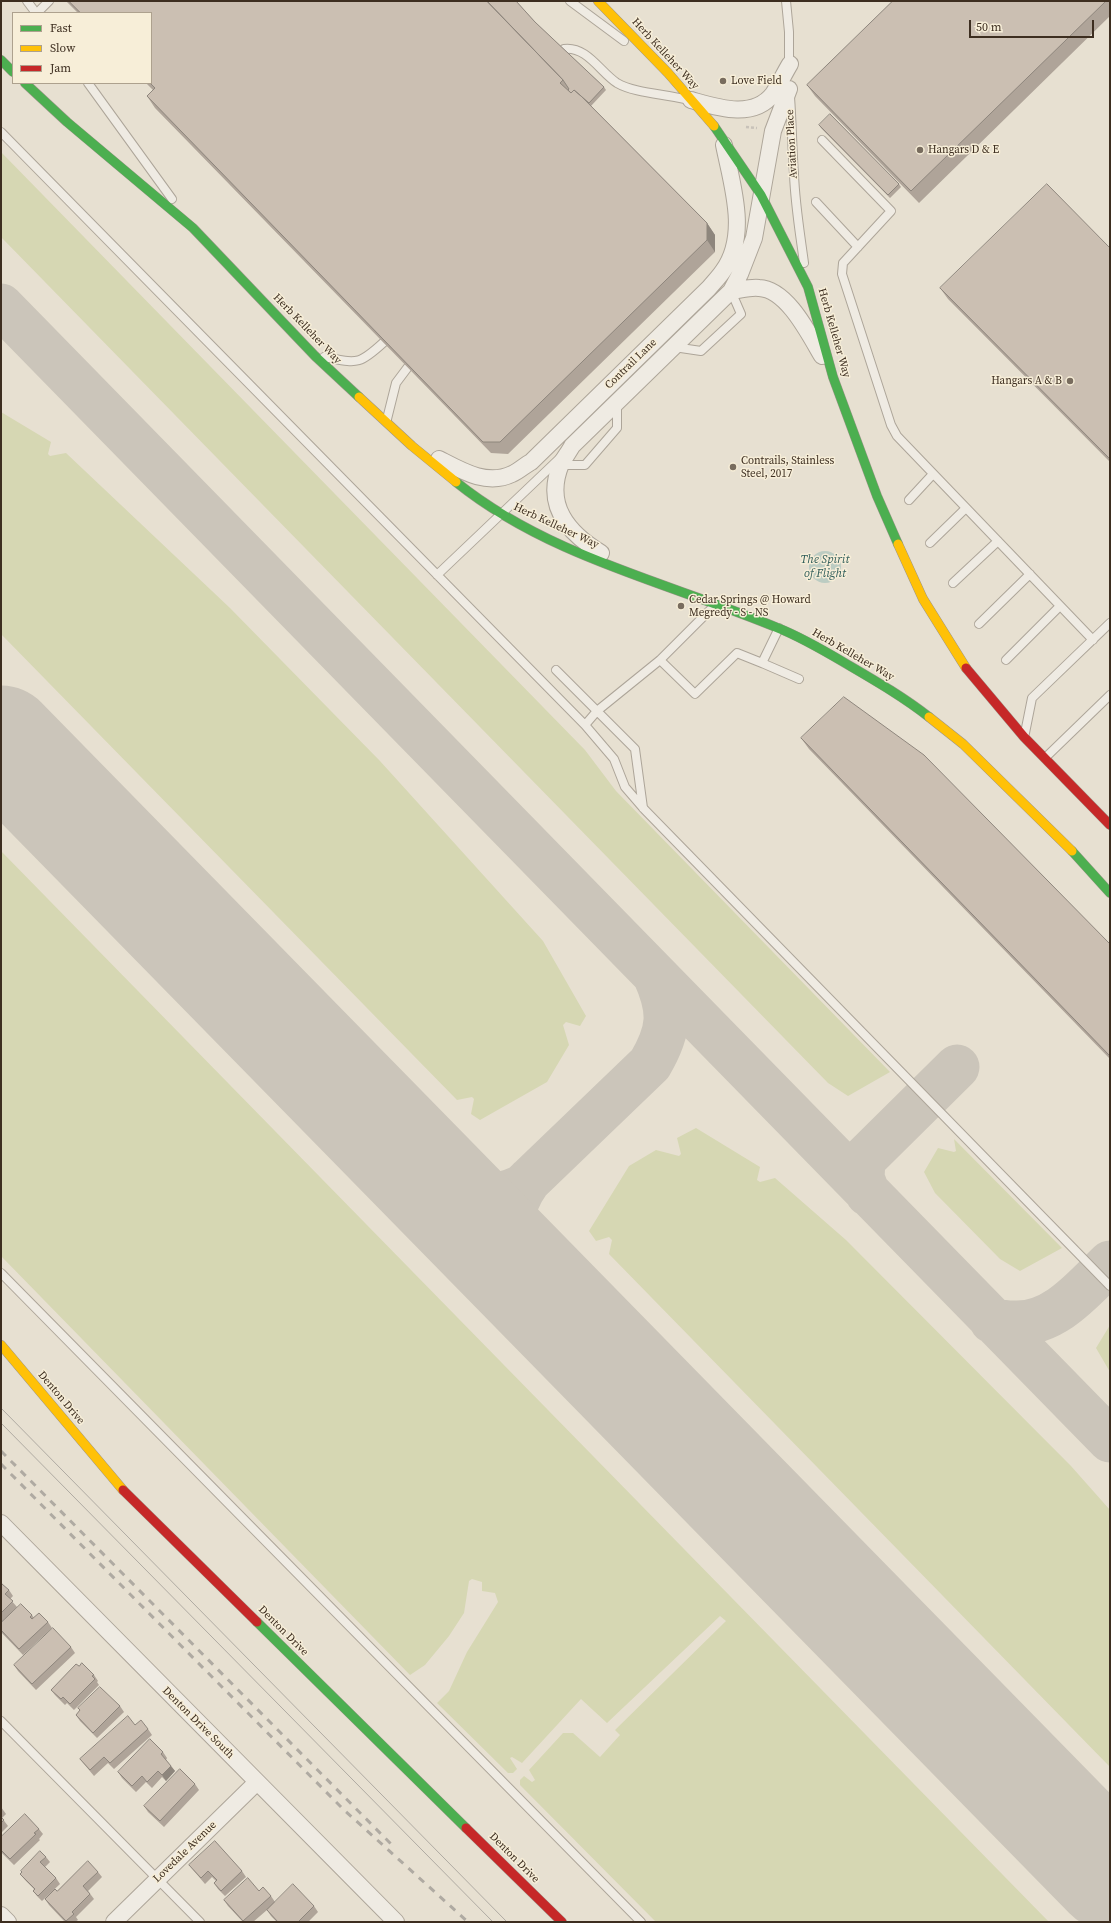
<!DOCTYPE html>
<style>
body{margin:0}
#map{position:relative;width:1111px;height:1923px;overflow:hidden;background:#e7e0d1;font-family:"Source Serif 4",serif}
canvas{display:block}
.frame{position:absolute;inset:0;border:2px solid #3d2e20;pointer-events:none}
.legend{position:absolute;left:12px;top:12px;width:140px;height:72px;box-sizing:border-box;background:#f7eed8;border:1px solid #ada18e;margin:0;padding:5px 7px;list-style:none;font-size:12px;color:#3d2e20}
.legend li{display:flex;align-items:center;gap:8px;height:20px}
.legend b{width:20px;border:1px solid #ada18e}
.scale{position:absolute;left:969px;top:20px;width:125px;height:18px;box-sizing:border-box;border:2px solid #3d2e20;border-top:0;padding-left:5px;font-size:12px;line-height:14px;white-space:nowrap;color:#3d2e20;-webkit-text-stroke:3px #f7eed8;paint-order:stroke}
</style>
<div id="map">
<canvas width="1111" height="1923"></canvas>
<div class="frame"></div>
<ul class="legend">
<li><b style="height:5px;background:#4caf50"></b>Fast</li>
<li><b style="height:5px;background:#ffc107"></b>Slow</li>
<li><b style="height:5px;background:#c62828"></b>Jam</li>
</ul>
<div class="scale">50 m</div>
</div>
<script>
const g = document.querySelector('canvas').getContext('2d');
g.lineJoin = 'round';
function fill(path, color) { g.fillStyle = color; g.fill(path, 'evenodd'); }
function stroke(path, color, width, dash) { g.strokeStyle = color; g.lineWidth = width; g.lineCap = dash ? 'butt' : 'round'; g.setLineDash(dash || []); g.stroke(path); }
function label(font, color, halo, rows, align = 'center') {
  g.font = font + ' "Source Serif 4",serif'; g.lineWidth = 3; g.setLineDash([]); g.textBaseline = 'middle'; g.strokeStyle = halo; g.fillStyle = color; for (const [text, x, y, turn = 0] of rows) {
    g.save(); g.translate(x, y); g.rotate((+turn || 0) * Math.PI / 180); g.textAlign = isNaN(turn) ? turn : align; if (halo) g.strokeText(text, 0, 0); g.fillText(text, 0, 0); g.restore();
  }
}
const green = new Path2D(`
 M 1,152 L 585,750 L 616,791 L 890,1072 L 848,1096 L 828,1083 L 1,237 Z
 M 1,412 L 51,442 L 48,454 L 50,456 L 66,453 L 230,608 L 380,761 L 543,941 L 586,1016 L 580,1026 L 566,1022 L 563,1025 L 569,1045 L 547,1082 L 480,1120 L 471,1114 L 474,1099 L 472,1097 L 457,1100 L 1,634 Z
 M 1,851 L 1049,1922 L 656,1922 L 520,1785 L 520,1780 L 524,1776 L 532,1782 L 535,1780 L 529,1770 L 563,1733 L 573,1733 L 600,1757 L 620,1735 L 615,1730 L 726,1621 L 720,1616 L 607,1723 L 581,1699 L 522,1763 L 512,1757 L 510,1758 L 517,1769 L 513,1773 L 508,1773 L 437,1703 L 449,1691 L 467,1652 L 498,1602 L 495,1593 L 482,1591 L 482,1582 L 472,1579 L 469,1581 L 464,1613 L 449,1636 L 425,1665 L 410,1675 L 1,1256 Z
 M 696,1128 L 760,1167 L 757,1180 L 760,1182 L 775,1178 L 846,1240 L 1071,1466 L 1110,1510 L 1110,1767 L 609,1254 L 612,1240 L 609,1237 L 596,1241 L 589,1231 L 629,1166 L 656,1150 L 679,1156 L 681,1154 L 677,1138 Z
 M 954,1139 L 1062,1248 L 1020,1271 L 1000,1259 L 935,1193 L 924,1172 L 938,1148 L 954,1152 L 956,1151 Z
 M 1110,1325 L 1110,1372 L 1096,1348 Z`);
const water = new Path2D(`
 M809 567a16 16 0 1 1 32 0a16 16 0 1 1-32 0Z`);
const taxiway = new Path2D(`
 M 1,306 L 1110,1440
 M 439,1188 C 468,1200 494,1200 522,1187 L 650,1064 C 670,1030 671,1011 655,975
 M 868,1194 L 862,1178 L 863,1160 L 957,1067
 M 527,1279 C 506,1245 505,1213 529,1180
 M 992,1321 C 999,1322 1007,1323 1014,1323 C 1055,1325 1084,1288 1110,1263`);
const runway = new Path2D(`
 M 1,742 L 1110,1874`);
const path = new Path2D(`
 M 746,127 L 757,128`);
const lane = new Path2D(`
 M 27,1 L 36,13
 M 570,1 L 624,41
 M 786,1 L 789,32 L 789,66
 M 37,13 L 49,1
 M 564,49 C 587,46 600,72 617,83 C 634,93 665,94 684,99
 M 88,83 L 172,199
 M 790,97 C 792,123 792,148 794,174 C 795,204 800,233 804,263
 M 1,132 L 585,725 L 614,759 L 625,787 L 644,809 L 1110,1286
 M 822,140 L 891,211 L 843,263 L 842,274 L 891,425 L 897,436 L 1093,640
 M 816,202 L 858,247
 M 674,347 L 701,351 L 741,314 L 731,291
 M 324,357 C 357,363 358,366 384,342
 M 387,419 L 396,383 L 408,367
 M 561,465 L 585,465 L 617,428 L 617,403
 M 909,500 L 933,474
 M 930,543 L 966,508
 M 437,575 L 560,458
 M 953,583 L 998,541
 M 979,624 L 1030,574
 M 660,660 L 695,694 L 737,653 L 762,663 L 779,628
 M 1006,660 L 1060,606
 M 762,663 L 799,679
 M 556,670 L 635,749 L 643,808
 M 585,725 L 597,711 L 660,660 L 714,606
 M 1025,733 L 1032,698 L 1110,623
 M 1046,757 L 1110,695
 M 1,1273 L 641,1922
 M 1,1721 L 200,1922`);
const street = new Path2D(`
 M 691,100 C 716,107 753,120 773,94 C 779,85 784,74 790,64
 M 731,291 C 740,290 750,287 759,288 C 787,289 809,334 822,356
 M 439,459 C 462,471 487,486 512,474 C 519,471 525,465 531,462 L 709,288 C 714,282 719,277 723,271 C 749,235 732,185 724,145
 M 601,553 C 568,533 544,505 561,464 C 564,458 569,452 572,446 L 731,291 L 740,274 L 754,238 L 773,131 L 789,89
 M 1,1523 L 396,1922
 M 1,1915 L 8,1922
 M 114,1922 L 257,1782`);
const fast = new Path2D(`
 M 1,60 L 13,72
 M 25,83 L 67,122 L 193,228 L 315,356 L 359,397
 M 714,126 L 761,195 L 808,287 L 833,377 L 877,496 L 898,544
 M 456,482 C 549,557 670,583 778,628 C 801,637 823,650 845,663 C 874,680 902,696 929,717
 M 1072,851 L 1110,893
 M 257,1622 L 466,1828`);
const slow = new Path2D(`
 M 598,1 L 668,73 L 714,126
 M 359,397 L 412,446 L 456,482
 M 898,544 L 923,599 L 966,668
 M 929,717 L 963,744 L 1072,851
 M 1,1345 L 123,1490`);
const jam = new Path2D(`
 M 966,668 L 1024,737 L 1110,825
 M 123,1490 L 257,1622
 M 466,1828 L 562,1922`);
const tram = new Path2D(`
 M 1,1408 L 507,1922
 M 1,1423 L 493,1922`);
const rail = new Path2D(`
 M 1,1451 L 395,1848
 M 1,1464 L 343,1809 L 468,1922`);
const wall = new Path2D(`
 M 66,1 L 516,1 L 535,22 L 604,87 L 606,90 L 591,106 L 707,223 L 715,235 L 715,252 L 508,454 L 491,453 L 155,108 L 147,96 L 153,90 L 146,83 L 151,83 L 151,13 L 78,13 Z
 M 893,1 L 1110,1 L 1110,16 L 919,203 L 815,96 L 807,85 Z
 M 819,125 L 899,184 L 901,187 L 890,198 L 821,128 Z
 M 1110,248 L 1110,462 L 948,299 L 940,288 Z
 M 801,738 L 1110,944 L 1110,1059 L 809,749 Z
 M 1,1585 L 9,1590 L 13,1596 L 10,1599 L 17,1607 L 1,1623 Z
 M 32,1615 L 34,1618 L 48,1622 L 52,1628 L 23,1655 L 1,1632 L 1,1623 Z
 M 71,1647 L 75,1653 L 36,1690 L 18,1671 L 14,1665 Z
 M 79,1666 L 94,1675 L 98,1681 L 97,1682 L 99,1685 L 74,1710 L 67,1703 L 65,1705 L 55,1695 L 51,1690 Z
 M 120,1706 L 124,1712 L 97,1738 L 80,1721 L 76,1715 L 80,1711 L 78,1708 Z
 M 135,1725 L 148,1729 L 152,1735 L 114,1769 L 108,1763 L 94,1776 L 84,1764 L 80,1759 Z
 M 163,1752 L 167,1758 L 166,1760 L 175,1771 L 166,1781 L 162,1777 L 152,1788 L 146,1782 L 136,1792 L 122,1778 L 118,1772 Z
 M 195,1784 L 199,1790 L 164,1827 L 148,1812 L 144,1806 Z
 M 1,1807 L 6,1814 L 2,1818 L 8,1826 L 1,1833 Z
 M 39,1829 L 43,1834 L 39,1839 L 40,1840 L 14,1865 L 1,1852 L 1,1837 Z
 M 46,1857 L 50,1862 L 45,1867 L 56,1878 L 60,1884 L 42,1901 L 37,1896 L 33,1891 L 34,1889 L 25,1880 L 20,1874 Z
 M 189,1865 L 242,1871 L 246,1877 L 225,1896 L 218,1889 L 214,1883 L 216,1881 L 212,1877 L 205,1884 L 194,1871 Z
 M 98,1872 L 102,1877 L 88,1891 L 94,1899 L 76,1917 L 78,1920 L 75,1922 L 65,1922 L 49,1905 L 45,1899 L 57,1891 Z
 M 259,1891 L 271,1896 L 275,1902 L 314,1906 L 318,1912 L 308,1922 L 277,1922 L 271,1916 L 267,1910 L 253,1922 L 243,1922 L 228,1906 L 224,1900 Z`);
const shadedWall = new Path2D(`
 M 707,223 L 715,235 L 715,252 L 707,240 Z
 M 171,1766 L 175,1771 L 166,1781 L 162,1775 Z`);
const building = new Path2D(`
 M 69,1 L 487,1 L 563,80 L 560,83 L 571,93 L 574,90 L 581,96 L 707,223 L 707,240 L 500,442 L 483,442 L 147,96 L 155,88 L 150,83 L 151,83 L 151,13 L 81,13 Z
 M 487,1 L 516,1 L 535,22 L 604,87 L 589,103 L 581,96 L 574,90 L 571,93 L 568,90 L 569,89 L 563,80 Z
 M 893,1 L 1106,1 L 911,191 L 807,85 Z
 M 830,114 L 899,184 L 888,195 L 819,125 Z
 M 1047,184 L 1110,248 L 1110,459 L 940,288 Z
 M 844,697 L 924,755 L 1110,944 L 1110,1056 L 801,738 Z
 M 2,1584 L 9,1590 L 5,1594 L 13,1601 L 1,1613 L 1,1585 Z
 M 21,1604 L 32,1615 L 30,1617 L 32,1619 L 39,1613 L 48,1622 L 19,1649 L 1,1630 L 1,1623 Z
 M 53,1628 L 71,1647 L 32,1684 L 14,1665 Z
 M 82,1663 L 94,1675 L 92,1676 L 95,1679 L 70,1704 L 63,1697 L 61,1699 L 51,1690 L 76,1664 L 79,1666 Z
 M 100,1687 L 120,1706 L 93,1733 L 76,1715 L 80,1710 L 78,1708 Z
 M 128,1716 L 135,1725 L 141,1720 L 148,1729 L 110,1763 L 104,1757 L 90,1770 L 80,1759 Z
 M 150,1739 L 163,1752 L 161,1754 L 171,1766 L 162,1775 L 158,1771 L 147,1782 L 142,1776 L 132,1786 L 118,1772 Z
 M 180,1769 L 195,1784 L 160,1821 L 144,1806 Z
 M 25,1814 L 39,1829 L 34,1833 L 36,1834 L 10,1859 L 1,1850 L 1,1837 Z
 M 1,1817 L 4,1820 L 1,1823 Z
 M 215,1841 L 242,1871 L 221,1891 L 214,1883 L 217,1880 L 208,1871 L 201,1878 L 189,1865 Z
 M 40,1851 L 46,1857 L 40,1862 L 56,1878 L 38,1896 L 33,1891 L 35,1889 L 20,1874 L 22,1872 L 21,1871 Z
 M 88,1861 L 98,1872 L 83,1886 L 90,1894 L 72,1912 L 74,1914 L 66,1921 L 45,1899 L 55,1889 L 57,1891 Z
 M 248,1878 L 259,1891 L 263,1887 L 271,1896 L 243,1921 L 224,1900 Z
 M 293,1884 L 314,1906 L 298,1922 L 278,1922 L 267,1910 Z`);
const markers = [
 [723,81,4,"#786c5e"],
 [920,150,4,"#786c5e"],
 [1070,381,4,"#786c5e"],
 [733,467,4,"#786c5e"],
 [681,606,4,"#786c5e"]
];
const streetNames = [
 ["Herb Kelleher Way",665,54,47],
 ["Aviation Place",792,144,-93],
 ["Herb Kelleher Way",307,329,46],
 ["Herb Kelleher Way",834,333,74],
 ["Contrail Lane",631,364,-44],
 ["Herb Kelleher Way",556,526,25],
 ["Herb Kelleher Way",853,655,30],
 ["Denton Drive",61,1398,50],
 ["Denton Drive",283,1631,45],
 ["Denton Drive South",198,1723,45],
 ["Lovedale Avenue",185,1852,-44],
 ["Denton Drive",514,1858,45]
];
const poiNames = [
 ["Love Field",731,81],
 ["Hangars D & E",928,150],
 ["Hangars A & B",1062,381,"right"],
 ["Contrails, Stainless",741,461],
 ["Steel, 2017",741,474],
 ["Cedar Springs @ Howard",689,600],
 ["Megredy - S - NS",689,613]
];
const waterNames = [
 ["The Spirit",825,560],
 ["of Flight",825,574]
];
fill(green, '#d6d7b3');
fill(water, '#bcccc2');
stroke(taxiway, '#cbc5ba', 45);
stroke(runway, '#cbc5ba', 113);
stroke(lane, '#ada599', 10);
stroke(street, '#ada599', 18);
stroke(fast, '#9c958a', 10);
stroke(slow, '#9c958a', 10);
stroke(jam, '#9c958a', 10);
stroke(path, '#c8c2b9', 2.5, [3, 2]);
stroke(lane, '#efebe3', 8);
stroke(street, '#efebe3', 16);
stroke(fast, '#4caf50', 9);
stroke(slow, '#ffc107', 9);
stroke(jam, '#c62828', 9);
stroke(tram, '#afaaa2', 1);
stroke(rail, '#afaaa2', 3, [7, 7]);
fill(wall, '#afa499');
fill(shadedWall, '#8e867d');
fill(building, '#cbbfb2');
stroke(building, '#8e867d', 1);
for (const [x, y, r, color] of markers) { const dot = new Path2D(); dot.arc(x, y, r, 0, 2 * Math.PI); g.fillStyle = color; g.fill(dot); stroke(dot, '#f7eed8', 1.5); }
label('11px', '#3d2e20', '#f7eed8', streetNames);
label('11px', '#3d2e20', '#f7eed8', poiNames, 'left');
label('italic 12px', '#2f5d5a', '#f7eed8', waterNames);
</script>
